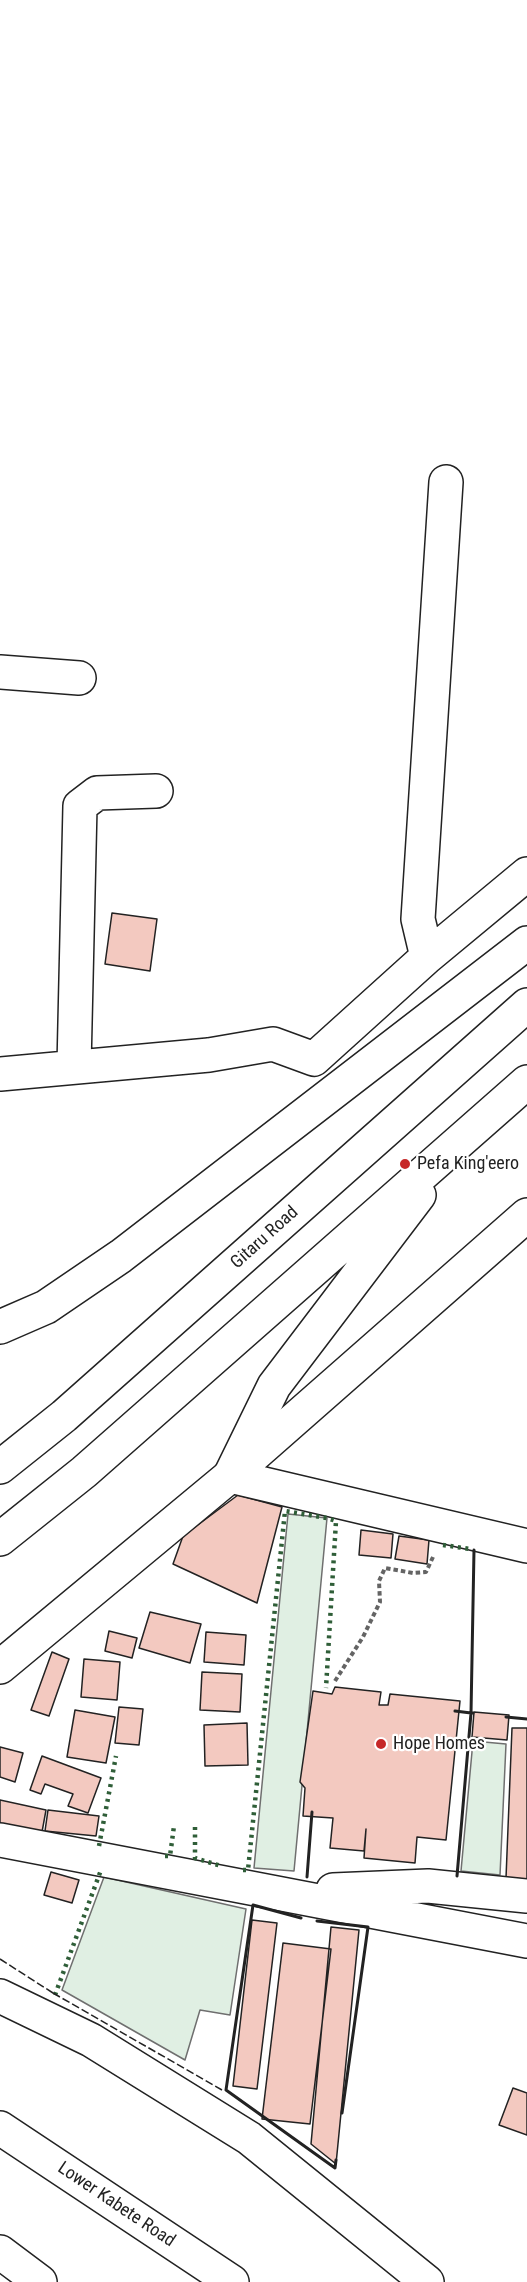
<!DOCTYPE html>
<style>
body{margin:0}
canvas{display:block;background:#fff}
</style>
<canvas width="527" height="2282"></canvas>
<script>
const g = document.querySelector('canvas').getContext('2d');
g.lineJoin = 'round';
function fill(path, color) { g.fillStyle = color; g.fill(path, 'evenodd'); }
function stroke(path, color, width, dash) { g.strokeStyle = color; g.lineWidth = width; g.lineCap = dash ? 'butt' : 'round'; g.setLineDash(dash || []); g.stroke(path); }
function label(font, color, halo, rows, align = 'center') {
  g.font = font + ' "Roboto Condensed",sans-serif'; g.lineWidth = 4.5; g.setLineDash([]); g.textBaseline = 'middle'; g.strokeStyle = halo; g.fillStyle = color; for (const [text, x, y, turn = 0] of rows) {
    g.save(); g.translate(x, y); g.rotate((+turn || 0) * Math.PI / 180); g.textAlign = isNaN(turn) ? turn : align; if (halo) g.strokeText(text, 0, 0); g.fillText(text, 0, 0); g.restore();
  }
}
const green = new Path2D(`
 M 288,1514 L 327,1518 L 294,1871 L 254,1868 Z
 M 473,1741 L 506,1744 L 500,1875 L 461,1871 Z
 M 104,1877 L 246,1909 L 230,2015 L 200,2010 L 185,2060 L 62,1990 Z`);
const building = new Path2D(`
 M 112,913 L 157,919 L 150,971 L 105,964 Z
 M 238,1495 L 282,1507 L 257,1603 L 173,1564 L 183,1536 Z
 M 361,1530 L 393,1534 L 391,1558 L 359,1555 Z
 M 399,1536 L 429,1540 L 427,1564 L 395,1559 Z
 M 150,1612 L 201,1624 L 190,1663 L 139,1648 Z
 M 109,1631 L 137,1638 L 132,1658 L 105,1651 Z
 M 206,1632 L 246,1635 L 244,1665 L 204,1662 Z
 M 52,1652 L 69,1659 L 49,1716 L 31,1710 Z
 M 84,1659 L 120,1662 L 117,1700 L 81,1697 Z
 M 202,1672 L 242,1674 L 240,1712 L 200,1710 Z
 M 335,1687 L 381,1692 L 379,1705 L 388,1705 L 390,1694 L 460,1701 L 446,1840 L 417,1837 L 415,1863 L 364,1858 L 366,1829 L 364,1851 L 330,1848 L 333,1818 L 303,1816 L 305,1788 L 300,1782 L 313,1691 L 332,1694 Z
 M 119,1707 L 143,1709 L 139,1745 L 115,1743 Z
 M 75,1710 L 115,1717 L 106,1763 L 67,1757 Z
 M 474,1712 L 509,1715 L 507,1740 L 472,1737 Z
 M 247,1723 L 248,1765 L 205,1766 L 204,1725 Z
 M 512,1728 L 527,1728 L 527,1879 L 506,1878 Z
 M 0,1747 L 23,1753 L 15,1782 L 0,1777 Z
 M 42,1756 L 101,1778 L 88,1813 L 68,1806 L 73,1794 L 45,1784 L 41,1794 L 30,1790 Z
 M 0,1800 L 46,1810 L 42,1832 L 0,1824 Z
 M 48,1810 L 99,1816 L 96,1836 L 45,1831 Z
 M 51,1872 L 79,1880 L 72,1903 L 44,1895 Z
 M 252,1920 L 277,1923 L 257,2089 L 233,2086 Z
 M 331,1927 L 359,1930 L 336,2164 L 311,2144 Z
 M 283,1943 L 331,1949 L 310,2124 L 262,2119 Z
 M 513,2088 L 527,2093 L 527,2135 L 499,2125 Z`);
const path = new Path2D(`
 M 335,1681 L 363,1637 L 380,1602 L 379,1581 L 385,1568 L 413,1573 L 426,1572 L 433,1557`);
const minor = new Path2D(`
 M 0,672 L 79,678
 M 427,957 L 418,919 L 446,482
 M 74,1066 L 80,806 L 97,793 L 156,791
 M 0,1074 L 209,1055 L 273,1044 L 314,1059 L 427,957 L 527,874
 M 230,1476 L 527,1546
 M 0,1667 L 230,1476 L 527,1215
 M 0,1840 L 527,1941
 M 333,1890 L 428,1886 L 527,1896
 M 0,1996 L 91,2040 L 249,2138 L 427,2282
 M 0,2252 L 40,2282`);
const major = new Path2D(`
 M 0,1327 L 46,1307 L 121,1256 L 527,943
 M 0,1467 L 64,1416 L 527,1005
 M 230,1476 L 274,1386 L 419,1195
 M 0,1539 L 84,1472 L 527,1082
 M 0,2128 L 232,2282`);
const hedge = new Path2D(`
 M 443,1545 L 470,1549
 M 195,1827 L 195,1858 L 221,1866
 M 99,1846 L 116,1756
 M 165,1856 L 170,1856 L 174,1826
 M 243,1870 L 248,1870 L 285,1511 L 327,1518 L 336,1521 L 326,1688
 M 55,1995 L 101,1870`);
const fence = new Path2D(`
 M 0,1959 L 53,1993
 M 53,1993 L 222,2090`);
const wall = new Path2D(`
 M 455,1711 L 471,1713 L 457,1876
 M 473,1713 L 471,1713 L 474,1550
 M 506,1717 L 527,1719
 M 307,1877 L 312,1812
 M 301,1918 L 253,1905 L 226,2090 L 335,2168 L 336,2160
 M 317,1921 L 368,1927 L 342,2113`);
const markers = [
 [405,1164,6,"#c62828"],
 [381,1744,6,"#c62828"]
];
const poiNames = [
 ["Pefa King'eero",417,1164],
 ["Hope Homes",393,1744]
];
const streetNames = [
 ["Gitaru Road",265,1238,-42],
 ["Lower Kabete Road",116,2205,34]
];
fill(green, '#e0efe3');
stroke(green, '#6f6f6f', 1.5);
fill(building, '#f3c9c0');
stroke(building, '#222', 1.5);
stroke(minor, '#222', 36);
stroke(major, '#222', 36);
stroke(path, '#646464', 4, [4.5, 3]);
stroke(minor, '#fff', 33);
stroke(major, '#fff', 33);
stroke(hedge, '#2f5e38', 4.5, [3, 4.5]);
stroke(fence, '#222', 1.5, [8, 3]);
stroke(wall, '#222', 3);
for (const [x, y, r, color] of markers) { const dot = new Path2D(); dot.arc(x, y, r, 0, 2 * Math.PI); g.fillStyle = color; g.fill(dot); stroke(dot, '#fff', 2); }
label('18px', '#222', '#fff', poiNames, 'left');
label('18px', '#222', '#fff', streetNames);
</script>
